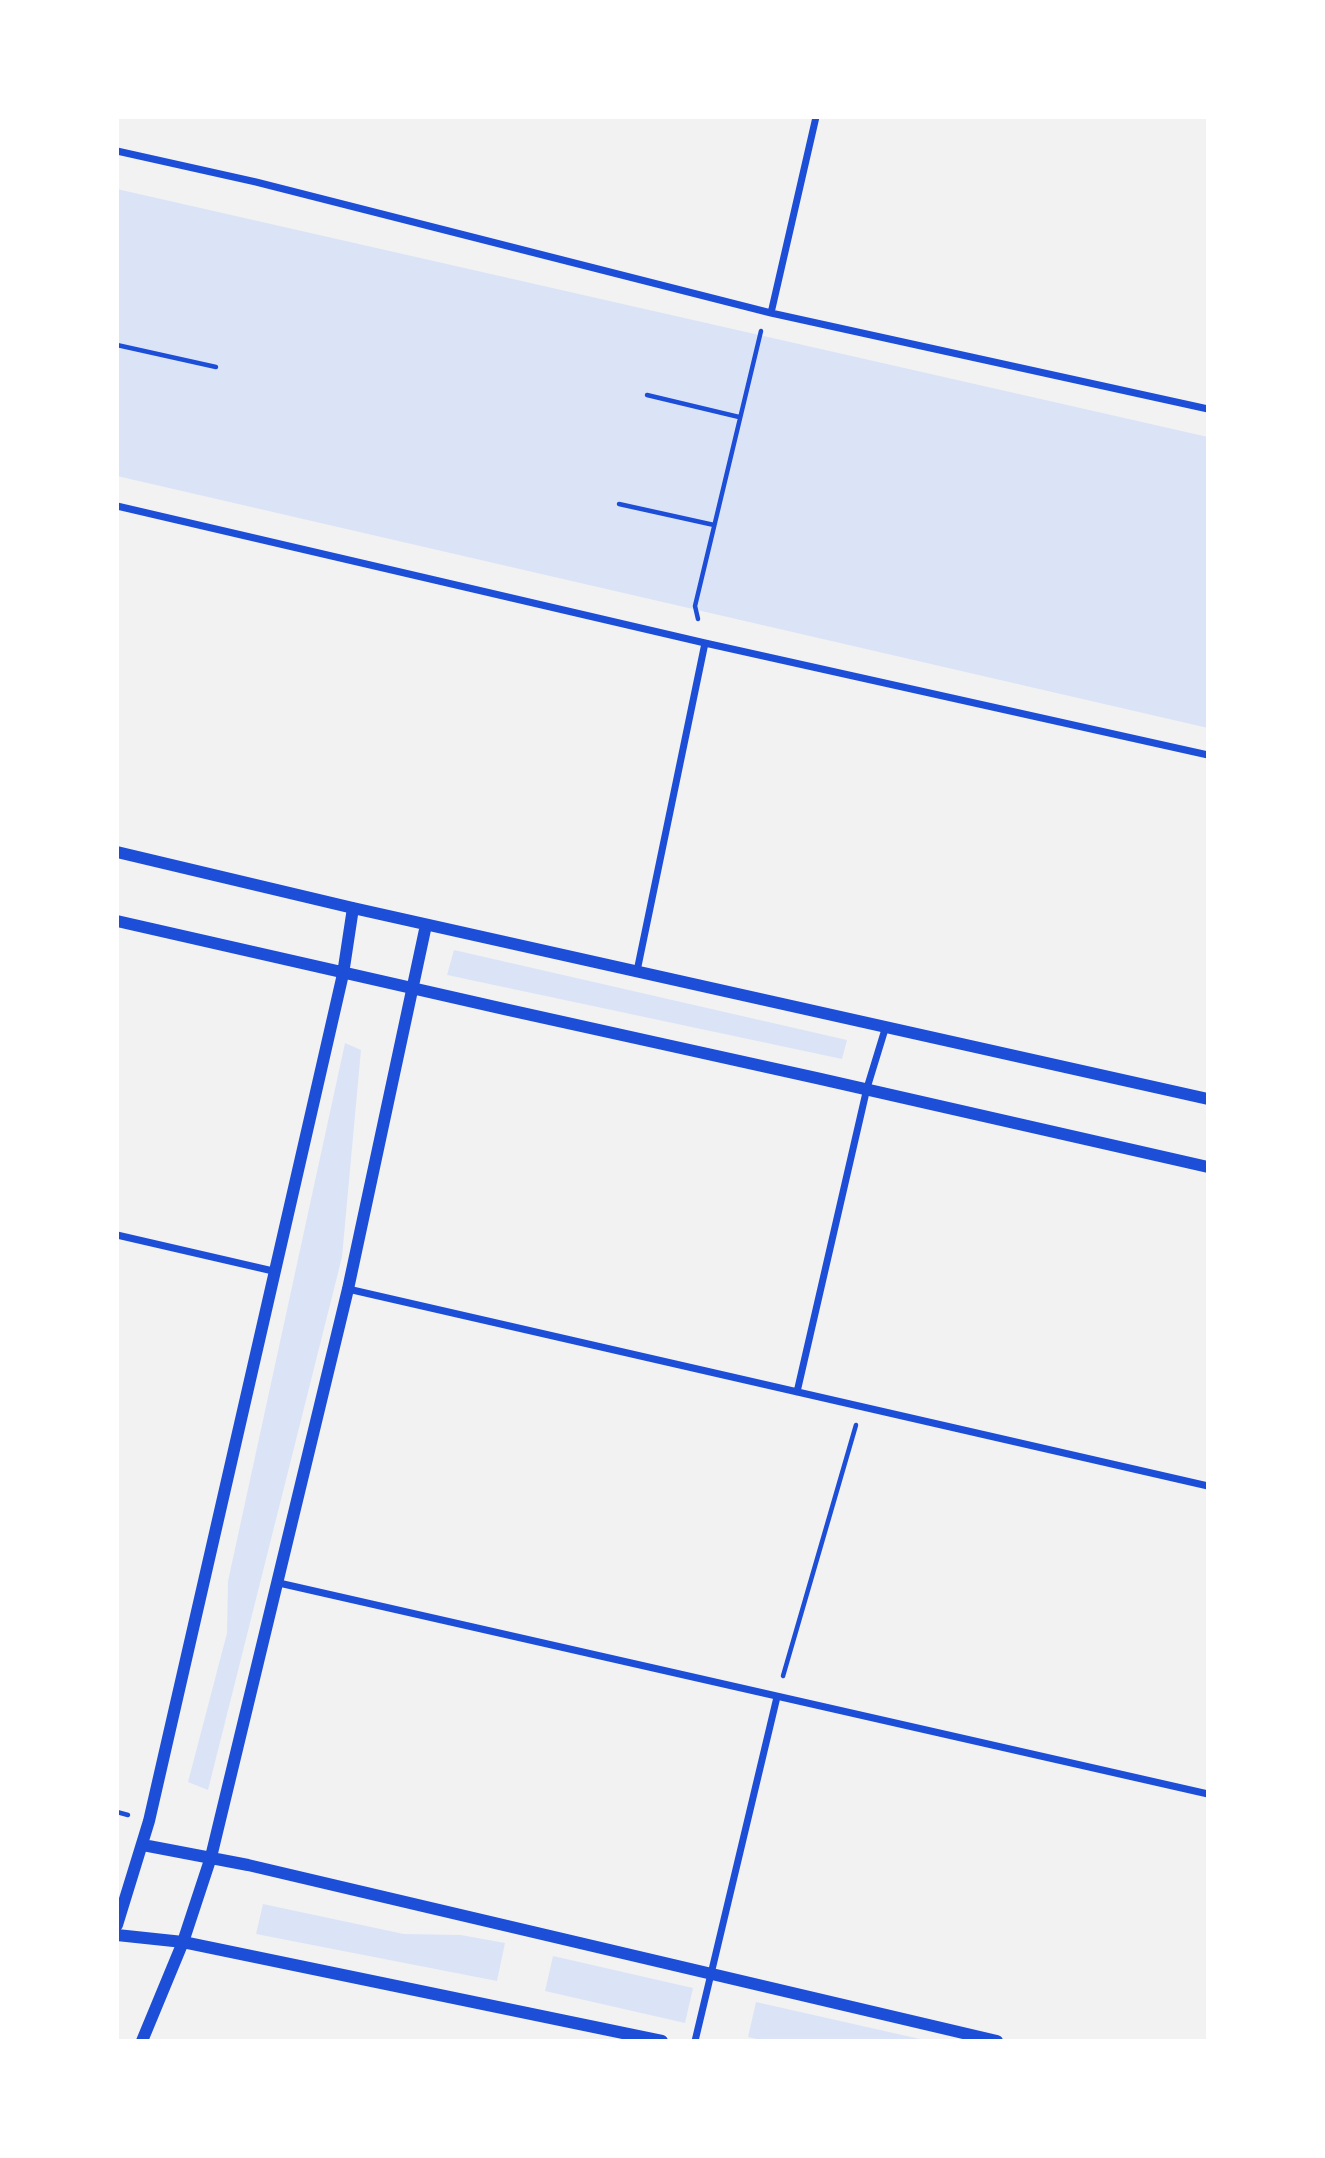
<!DOCTYPE html>
<style>
body{margin:0}
#map{position:relative;width:1325px;height:2158px;overflow:hidden;background:#f2f2f2;font-family:"Fira Sans",sans-serif}
canvas{display:block}
.frame{position:absolute;inset:0;border:119px solid #fff;pointer-events:none}
</style>
<div id="map">
<canvas width="1325" height="2158"></canvas>
<div class="frame"></div>
</div>
<script>
const g = document.querySelector('canvas').getContext('2d');
g.lineJoin = 'round';
function fill(path, color) { g.fillStyle = color; g.fill(path, 'evenodd'); }
function stroke(path, color, width, dash) { g.strokeStyle = color; g.lineWidth = width; g.lineCap = dash ? 'butt' : 'round'; g.setLineDash(dash || []); g.stroke(path); }
const green = new Path2D(`
 M 117,189 L 1208,437 L 1208,728 L 117,476 Z
 M 454,950 L 847,1040 L 842,1059 L 447,975 Z
 M 345,1043 L 361,1050 L 342,1257 L 208,1790 L 188,1782 L 227,1633 L 228,1581 Z
 M 263,1904 L 404,1934 L 461,1935 L 505,1943 L 497,1981 L 256,1934 Z
 M 553,1956 L 693,1988 L 685,2023 L 545,1991 Z
 M 756,2002 L 929,2041 L 765,2041 L 748,2037 Z`);
const path = new Path2D(`
 M 117,345 L 216,367
 M 647,395 L 739,417
 M 619,504 L 714,525
 M 698,619 L 695,606 L 761,331
 M 783,1676 L 856,1425
 M 117,1812 L 128,1815`);
const minor = new Path2D(`
 M 117,151 L 256,182 L 771,313 L 1208,409
 M 771,313 L 816,117
 M 117,506 L 705,643 L 1208,755
 M 637,971 L 705,643
 M 117,1235 L 273,1271
 M 348,1289 L 1208,1486
 M 797,1392 L 867,1088 L 886,1026
 M 279,1583 L 1208,1794
 M 695,2041 L 777,1697`);
const tertiary = new Path2D(`
 M 117,852 L 353,908 L 1208,1099
 M 117,921 C 480,1006 845,1082 1208,1167
 M 143,1845 L 248,1865 L 997,2041
 M 117,1925 L 149,1821 L 343,974 L 353,908
 M 117,1935 L 183,1942 L 662,2041
 M 142,2041 L 183,1942 L 211,1857 L 348,1289 L 426,925`);
fill(green, '#dbe4f7');
stroke(path, '#1d4ed8', 4.5);
stroke(minor, '#1d4ed8', 7);
stroke(tertiary, '#1d4ed8', 12);
</script>
